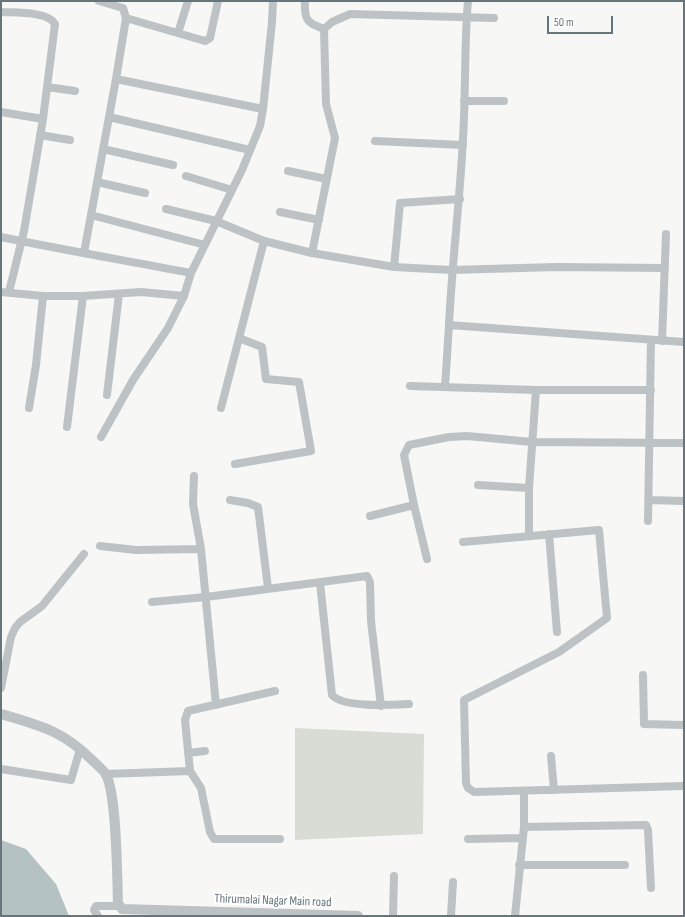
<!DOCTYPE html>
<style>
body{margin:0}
#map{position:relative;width:685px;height:917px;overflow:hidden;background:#f7f7f5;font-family:"Sofia Sans Condensed",sans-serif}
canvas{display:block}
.frame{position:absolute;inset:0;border:2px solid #66767c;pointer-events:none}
.scale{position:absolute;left:547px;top:16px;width:66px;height:18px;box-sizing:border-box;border:2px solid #66767c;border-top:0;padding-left:5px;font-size:12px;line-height:14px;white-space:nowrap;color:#66767c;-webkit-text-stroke:3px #fff;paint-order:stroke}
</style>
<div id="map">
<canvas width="685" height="917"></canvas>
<div class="frame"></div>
<div class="scale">50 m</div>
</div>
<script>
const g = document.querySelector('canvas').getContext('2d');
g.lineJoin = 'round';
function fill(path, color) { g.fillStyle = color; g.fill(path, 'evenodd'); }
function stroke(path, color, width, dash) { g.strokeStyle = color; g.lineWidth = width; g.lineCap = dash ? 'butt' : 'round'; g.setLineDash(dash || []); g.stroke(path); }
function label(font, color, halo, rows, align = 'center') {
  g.font = font + ' "Sofia Sans Condensed",sans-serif'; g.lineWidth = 4; g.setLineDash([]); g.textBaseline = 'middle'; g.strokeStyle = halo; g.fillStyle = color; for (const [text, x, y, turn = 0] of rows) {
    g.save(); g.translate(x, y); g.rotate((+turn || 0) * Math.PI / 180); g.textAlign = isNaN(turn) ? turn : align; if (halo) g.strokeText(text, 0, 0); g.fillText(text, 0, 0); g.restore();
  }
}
const green = new Path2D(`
 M 295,728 L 424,734 L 423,834 L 295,840 Z`);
const water = new Path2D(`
 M 1,840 L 26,849 L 56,884 L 69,916 L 1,916 Z`);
const minor = new Path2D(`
 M 99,1 L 123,8 L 126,18
 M 305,1 C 304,20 307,23 324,29
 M 468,1 C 464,46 466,92 463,138 C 460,200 452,262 449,325 L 684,342
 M 1,12 C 14,13 48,11 55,24 L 43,119 L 1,112
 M 178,33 L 188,1
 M 116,79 L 126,18 L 205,41 L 210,38 L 218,1
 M 47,87 L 75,91
 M 464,101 L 504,101
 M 263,109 L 272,22 L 273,1
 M 109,117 L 250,150
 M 40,135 L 70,140
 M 375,141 L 463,145
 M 103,149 L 173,165
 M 288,171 L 327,179
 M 186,176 L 232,190
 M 97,182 L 145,193
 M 166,209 L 216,221 L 264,241
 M 280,212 L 319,220
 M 91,215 L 205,245
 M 1,237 C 64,250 128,261 191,273 L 242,170 L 260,126 L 263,109 L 116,79 L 84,253
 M 312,253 L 335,138 L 326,104 L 324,29 L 332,22 L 350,14 L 494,18
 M 394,267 L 400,203 L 460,199
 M 1,292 L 43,296
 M 9,292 L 24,231 L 43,119
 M 662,341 L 666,234
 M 410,386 L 536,390 L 651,390
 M 445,387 L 449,325
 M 107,395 L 119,294
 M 29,408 L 36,365 L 43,296 L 83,296
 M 221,408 L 264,241 L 312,253 L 394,267 L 451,270 L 556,267 L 665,268
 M 67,427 L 83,296 L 141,292 L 184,296
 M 101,437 L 133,380 L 168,328 L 184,296 L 191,273
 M 235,464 L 311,451 L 299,382 L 266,379 L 262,347 L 239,338
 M 194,476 L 193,504 L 201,549 L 216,705
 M 478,485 L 529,488
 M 230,500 L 248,503 L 258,507 L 268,588
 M 649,500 L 684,501
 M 370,516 L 414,505
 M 648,521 L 651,340
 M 549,534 L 557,632
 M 529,536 L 529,488 L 536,390
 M 463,542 L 599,530 L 607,618 L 559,652 L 464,700 L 466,783 L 468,788 L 474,792 L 684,786
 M 100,546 L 136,550 L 201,549
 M 427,559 L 414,505 L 404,455 L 409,445 L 449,437 L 467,436 L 532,442 L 684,443
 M 320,583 L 332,695 C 343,708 391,705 409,704
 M 152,602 L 206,597 L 367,576 L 370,582 L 371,621 L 381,706
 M 643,675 L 644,724 L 684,725
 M 1,688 L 11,637 L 15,628 L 20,622 L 42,606 L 84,554
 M 188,753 L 205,751
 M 551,756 L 554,790
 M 1,769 L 71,780 L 80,749
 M 190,771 L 201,788 L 210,832 L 214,839 L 280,839
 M 105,774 L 190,771 L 185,720 L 188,711 L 275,691
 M 524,827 L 646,825 L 648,830 L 651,888
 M 468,839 L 522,838
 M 519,865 L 625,865
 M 98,916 L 94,910 L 96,906 L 120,906
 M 393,916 L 394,876
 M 451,916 L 453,882
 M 515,916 L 524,827 L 524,791`);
const tertiary = new Path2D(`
 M 1,714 C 39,725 63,731 92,760 C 96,764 101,768 105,773 C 117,790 117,877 118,903 L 122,909 L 358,916`);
const streetNames = [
 ["Thirumalai Nagar Main road",273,901,2]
];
fill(green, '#d8dcd5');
fill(water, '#b5c2c3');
stroke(minor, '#bdc2c4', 8);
stroke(tertiary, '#bdc2c4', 10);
label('13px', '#66767c', '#fff', streetNames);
</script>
